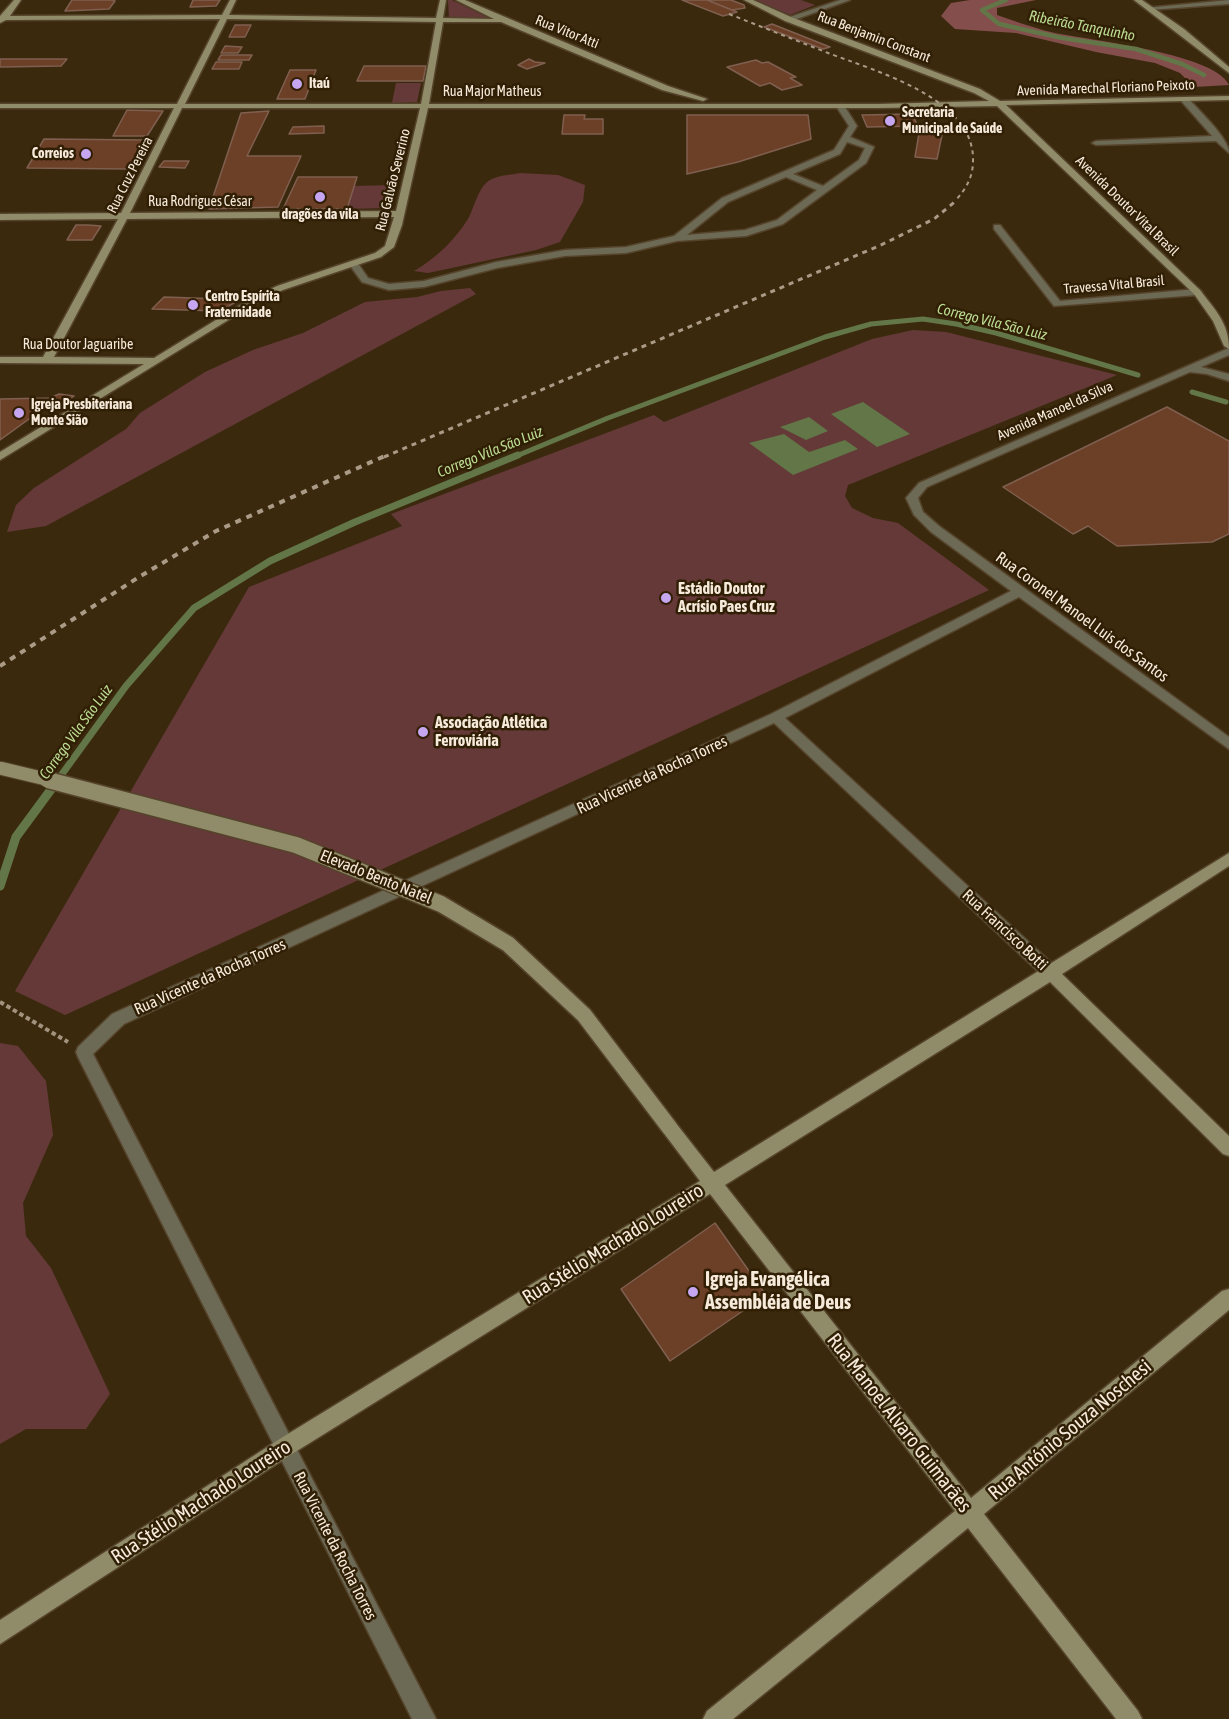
<!DOCTYPE html>
<meta charset="utf-8">
<style>
body{margin:0}
canvas{display:block;background:#3b290e}
</style>
<canvas width="1229" height="1719"></canvas>
<script>
const g = document.querySelector('canvas').getContext('2d');
g.lineJoin = 'round';
function fill(path, color) { g.fillStyle = color; g.fill(path, 'evenodd'); }
function stroke(path, color, width, dash) { g.strokeStyle = color; g.lineWidth = width; g.lineCap = dash ? 'butt' : 'round'; g.setLineDash(dash || []); g.stroke(path); }
function label(font, color, halo, rows, align = 'center') {
  g.font = font + ' "Asap Condensed",sans-serif'; g.lineWidth = 5; g.setLineDash([]); g.textBaseline = 'middle'; g.strokeStyle = halo; g.fillStyle = color; for (const [text, x, y, turn = 0] of rows) {
    g.save(); g.translate(x, y); g.rotate((+turn || 0) * Math.PI / 180); g.textAlign = isNaN(turn) ? turn : align; if (halo) g.strokeText(text, 0, 0); g.fillText(text, 0, 0); g.restore();
  }
}
const green = new Path2D(`
 M 448,0 L 452,0 L 491,19 L 449,19 Z
 M 755,0 L 801,0 L 815,5 L 790,15 Z
 M 396,83 L 421,83 L 417,102 L 392,103 Z
 M 520,173 L 558,175 L 585,185 L 583,202 L 560,242 L 536,250 L 428,273 L 414,271 C 435,259 455,240 468,219 C 475,207 478,185 492,179 C 500,175 511,175 520,173 Z
 M 394,185 L 387,208 L 347,209 L 354,186 Z
 M 470,288 L 476,294 L 46,526 L 7,532 L 16,505 L 34,488 L 126,429 L 140,413 L 205,372 L 253,350 L 303,333 L 365,302 L 417,297 L 441,291 Z
 M 913,330 L 946,332 L 1117,375 L 848,485 L 845,496 L 852,508 L 873,518 L 898,523 L 989,590 L 65,1015 L 15,991 L 249,587 L 402,526 L 391,514 L 654,415 L 664,422 L 872,339 Z
 M 0,1043 L 18,1046 L 46,1081 L 53,1135 L 23,1203 L 26,1236 L 51,1268 L 110,1394 L 86,1429 L 26,1429 L 0,1444 Z`);
const forest = new Path2D(`
 M 970,0 L 1036,0 L 997,8 L 997,15 C 1013,21 1030,26 1046,31 C 1082,40 1214,52 1229,85 L 1194,87 L 1180,73 L 1155,63 L 1096,52 L 1016,33 L 955,29 L 941,16 L 951,3 Z`);
const water = new Path2D(`
 M 863,402 L 910,434 L 877,447 L 831,414 Z
 M 809,417 L 828,431 L 806,440 L 780,427 Z
 M 784,434 L 809,452 L 845,440 L 858,449 L 793,475 L 749,443 Z`);
const streamFar3 = new Path2D(`
 M 1006,0 L 982,10 L 999,24 L 1062,38 L 1136,49 L 1182,64 L 1204,75`);
const streamFar2 = new Path2D(`
 M 1192,392 L 1226,402
 M 514,457 L 608,418 L 825,337 L 871,324 L 923,319 L 956,324 L 996,333 L 1138,375`);
const streamFar1 = new Path2D(`
 M 57,781 L 126,686 L 194,608 L 270,561 L 355,522 L 518,455`);
const stream = new Path2D(`
 M 0,886 L 16,837 L 58,780`);
const building = new Path2D(`
 M 72,0 L 112,0 L 115,1 L 109,9 L 65,11 Z
 M 193,0 L 220,0 L 216,6 L 190,7 Z
 M 682,0 L 707,0 L 737,12 L 723,16 Z
 M 707,0 L 731,0 L 744,5 L 745,8 L 732,10 Z
 M 772,24 L 830,47 L 823,49 L 764,27 Z
 M 235,25 L 251,25 L 245,37 L 229,37 Z
 M 225,46 L 242,47 L 238,53 L 221,53 Z
 M 221,55 L 252,55 L 249,60 L 218,60 Z
 M 0,59 L 67,59 L 61,66 L 0,67 Z
 M 529,59 L 535,62 L 545,63 L 527,69 L 518,65 Z
 M 756,60 L 762,63 L 768,62 L 796,77 L 790,78 L 802,85 L 782,90 L 770,83 L 760,86 L 727,67 Z
 M 216,62 L 242,62 L 239,69 L 212,69 Z
 M 364,66 L 426,66 L 423,81 L 357,81 Z
 M 290,70 L 316,70 L 305,99 L 277,99 Z
 M 127,110 L 163,111 L 147,136 L 113,136 Z
 M 269,111 L 247,156 L 301,156 L 278,207 L 209,209 L 241,113 Z
 M 912,114 L 918,126 L 867,127 L 862,115 Z
 M 564,115 L 585,115 L 584,119 L 603,119 L 603,134 L 562,134 Z
 M 687,115 L 808,115 L 811,139 L 738,162 L 687,174 Z
 M 324,126 L 324,133 L 289,134 L 293,127 Z
 M 920,128 L 943,130 L 937,159 L 915,157 Z
 M 44,139 L 144,140 L 130,169 L 27,168 Z
 M 164,161 L 189,161 L 185,168 L 159,167 Z
 M 298,177 L 357,177 L 347,209 L 283,209 Z
 M 76,225 L 88,225 L 101,226 L 92,240 L 67,240 Z
 M 164,297 L 221,299 L 239,300 L 220,311 L 152,309 Z
 M 59,394 L 74,396 L 60,407 L 47,406 L 0,440 L 0,399 L 50,398 Z
 M 1167,407 L 1229,441 L 1229,534 L 1212,542 L 1117,546 L 1088,526 L 1073,534 L 1003,487 Z
 M 715,1223 L 766,1295 L 670,1361 L 621,1289 Z`);
const path = new Path2D(`
 M 0,1002 L 68,1042`);
const lane = new Path2D(`
 M 840,104 L 843,104 L 857,126 L 850,137 L 874,147 L 866,163 L 783,224 L 746,236 L 677,241 L 626,253 L 565,256 L 497,268 L 424,287 L 389,290 L 362,282 L 349,264 L 357,262 L 368,278 L 389,284 L 424,281 L 496,262 L 565,250 L 626,247 L 674,236 L 722,198 L 834,150 L 849,126 L 836,106 ZM 847,142 L 865,148 L 859,160 L 823,186 L 793,174 L 840,154 ZM 786,177 L 817,190 L 777,220 L 745,230 L 687,235 L 728,202 Z`);
const street = new Path2D(`
 M 840,0 L 850,0 L 791,21 L 784,19 Z
 M 1229,0 L 1229,4 L 1149,10 L 1145,8 Z
 M 1182,98 L 1188,98 C 1199,111 1229,138 1229,153 L 1216,141 L 1096,145 L 1092,143 L 1096,141 L 1212,136 L 1182,102 Z
 M 994,225 L 1000,225 L 1060,301 L 1197,289 L 1202,292 L 1197,295 L 1054,306 L 994,229 Z
 M 1229,348 L 1229,355 L 1201,367 L 1229,374 L 1229,381 L 1207,374 L 1190,372 L 927,487 L 918,498 L 923,512 L 939,526 L 1229,737 L 1229,749 L 1019,597 L 785,718 L 1057,968 L 1059,973 L 1057,978 L 1051,979 L 1045,978 L 774,723 L 124,1024 L 93,1054 L 436,1719 L 412,1719 L 78,1057 L 76,1052 L 78,1047 L 112,1014 L 771,714 L 1011,591 L 931,532 L 914,515 L 906,498 L 919,483 Z`);
const secondary = new Path2D(`
 M 14,0 L 21,0 L 10,16 L 222,15 L 230,0 L 236,0 L 229,15 L 436,18 L 440,0 L 446,0 L 443,18 L 494,19 L 456,0 L 465,0 L 668,86 L 707,99 L 703,101 L 662,90 L 501,22 L 443,22 L 429,104 L 879,104 L 989,101 L 974,93 L 785,21 L 744,0 L 753,0 L 791,17 L 980,89 L 1000,101 L 1229,96 L 1229,100 L 1006,105 L 1200,290 C 1215,310 1229,323 1229,349 L 1224,346 L 1213,321 L 1194,294 L 997,106 L 879,108 L 428,108 L 402,225 L 394,247 L 381,257 L 283,290 L 261,300 L 0,460 L 0,452 L 144,364 L 0,363 L 0,357 L 43,357 L 118,219 L 0,220 L 0,214 L 121,213 L 174,108 L 0,108 L 0,104 L 177,104 L 220,19 L 6,20 L 0,23 L 0,16 ZM 227,19 L 436,22 L 421,104 L 185,104 ZM 182,108 L 420,108 L 396,211 L 130,213 ZM 394,217 L 385,246 L 375,253 L 277,286 L 255,296 L 154,358 L 54,357 L 127,219 Z
 M 1134,0 L 1142,0 L 1184,29 L 1229,67 L 1229,73 Z
 M 1229,853 L 1229,866 L 1062,974 L 1229,1136 L 1229,1156 L 1223,1154 L 1050,982 L 725,1185 L 971,1498 L 1222,1291 L 1229,1289 L 1229,1310 L 984,1514 L 1138,1711 L 1142,1719 L 1116,1719 L 968,1528 L 733,1719 L 703,1719 L 707,1711 L 955,1511 L 710,1194 L 292,1454 L 0,1644 L 0,1620 L 278,1440 L 700,1181 L 663,1132 L 660,1127 L 663,1122 L 669,1119 L 675,1122 L 714,1172 Z`);
const railFar2 = new Path2D(`
 M 729,14 C 762,27 795,40 828,53 C 875,71 975,98 973,161 C 973,177 966,189 955,201`);
const railFar1 = new Path2D(`
 M 384,457 L 881,245 L 934,219 L 957,200`);
const rail = new Path2D(`
 M 0,666 L 139,577 L 216,531 L 387,455`);
const secondaryBridgeFar1 = new Path2D(`
 M 0,768 L 54,781`);
const secondaryBridge = new Path2D(`
 M 48,780 L 296,845 L 441,904 L 508,944 L 584,1015 L 669,1127`);
const markers = [
 [297,84,6,"#c6a6f0"],
 [890,121,6,"#c6a6f0"],
 [86,154,6,"#c6a6f0"],
 [320,197,6,"#c6a6f0"],
 [193,305,6,"#c6a6f0"],
 [19,413,6,"#c6a6f0"],
 [666,598,6,"#c6a6f0"],
 [423,732,6,"#c6a6f0"],
 [693,1292,6,"#c6a6f0"]
];
const farStreetnames = [
 ["Rua Vitor Atti",567,32,22],
 ["Rua Benjamin Constant",874,37,21],
 ["Avenida Marechal Floriano Peixoto",1106,88,-2],
 ["Rua Major Matheus",492,92],
 ["Rua Cruz Pereira",130,175,-63],
 ["Rua Galvão Severino",393,180,-76],
 ["Rua Rodrigues César",200,202],
 ["Avenida Doutor Vital Brasil",1127,206,44],
 ["Travessa Vital Brasil",1114,285,-5],
 ["Rua Doutor Jaguaribe",78,345],
 ["Avenida Manoel da Silva",1055,411,-24]
];
const farPoinames = [
 ["Itaú",309,84],
 ["Secretaria",902,113],
 ["Municipal de Saúde",902,129],
 ["Correios",74,154,"right"],
 ["dragões da vila",320,215,"center"],
 ["Centro Espírita",205,297],
 ["Fraternidade",205,313],
 ["Igreja Presbiteriana",31,405],
 ["Monte Sião",31,421]
];
const farWaternames = [
 ["Ribeirão Tanquinho",1082,26,11],
 ["Corrego Vila São Luiz",992,322,14],
 ["Corrego Vila São Luiz",490,452,-22],
 ["Corrego Vila São Luiz",76,732,-54]
];
const poiNames = [
 ["Estádio Doutor",678,589],
 ["Acrísio Paes Cruz",678,607],
 ["Associação Atlética",435,723],
 ["Ferroviária",435,741]
];
const streetNames = [
 ["Rua Coronel Manoel Luis dos Santos",1082,617,36],
 ["Rua Vicente da Rocha Torres",652,775,-25],
 ["Elevado Bento Natel",376,877,22],
 ["Rua Francisco Botti",1005,930,43],
 ["Rua Vicente da Rocha Torres",210,977,-24],
 ["Rua Vicente da Rocha Torres",335,1546,63]
];
const nearStreetnames = [
 ["Rua Stélio Machado Loureiro",613,1244,-32],
 ["Rua Manoel Alvaro Guimarães",899,1423,52],
 ["Rua António Souza Noschesi",1070,1430,-40],
 ["Rua Stélio Machado Loureiro",201,1502,-33]
];
const nearPoinames = [
 ["Igreja Evangélica",705,1280],
 ["Assembléia de Deus",705,1303]
];
fill(green, '#643938');
fill(forest, '#844e4c');
fill(water, '#627647');
stroke(streamFar3, '#627647', 4.5);
stroke(streamFar2, '#627647', 5);
stroke(streamFar1, '#627647', 7);
stroke(stream, '#627647', 9);
fill(building, '#6c3f27');
stroke(building, '#7f5f4f', 1.5);
stroke(lane, '#55442b', 3);
stroke(street, '#55442b', 3);
stroke(secondary, '#55442b', 3);
stroke(path, '#a2937e', 4, [4.5, 3]);
fill(lane, '#6c6954');
fill(street, '#6c6954');
fill(secondary, '#908b69');
stroke(railFar2, '#aa9b87', 2, [4, 4]);
stroke(railFar1, '#aa9b87', 3, [5, 5]);
stroke(rail, '#aa9b87', 4, [6, 6]);
stroke(secondaryBridgeFar1, '#55442b', 15, []);
stroke(secondaryBridge, '#55442b', 19, []);
stroke(secondaryBridgeFar1, '#908b69', 13);
stroke(secondaryBridge, '#908b69', 16);
for (const [x, y, r, color] of markers) { const dot = new Path2D(); dot.arc(x, y, r, 0, 2 * Math.PI); g.fillStyle = color; g.fill(dot); stroke(dot, '#301f04', 2); }
label('14px', '#f6eadb', '#301f04', farStreetnames);
label('bold 14px', '#f6eadb', '#301f04', farPoinames, 'left');
label('italic 15px', '#bcdb92', '#301f04', farWaternames);
label('bold 16px', '#f6eadb', '#301f04', poiNames, 'left');
label('16px', '#f6eadb', '#301f04', streetNames);
label('20px', '#f6eadb', '#301f04', nearStreetnames);
label('bold 20px', '#f6eadb', '#301f04', nearPoinames, 'left');
</script>
